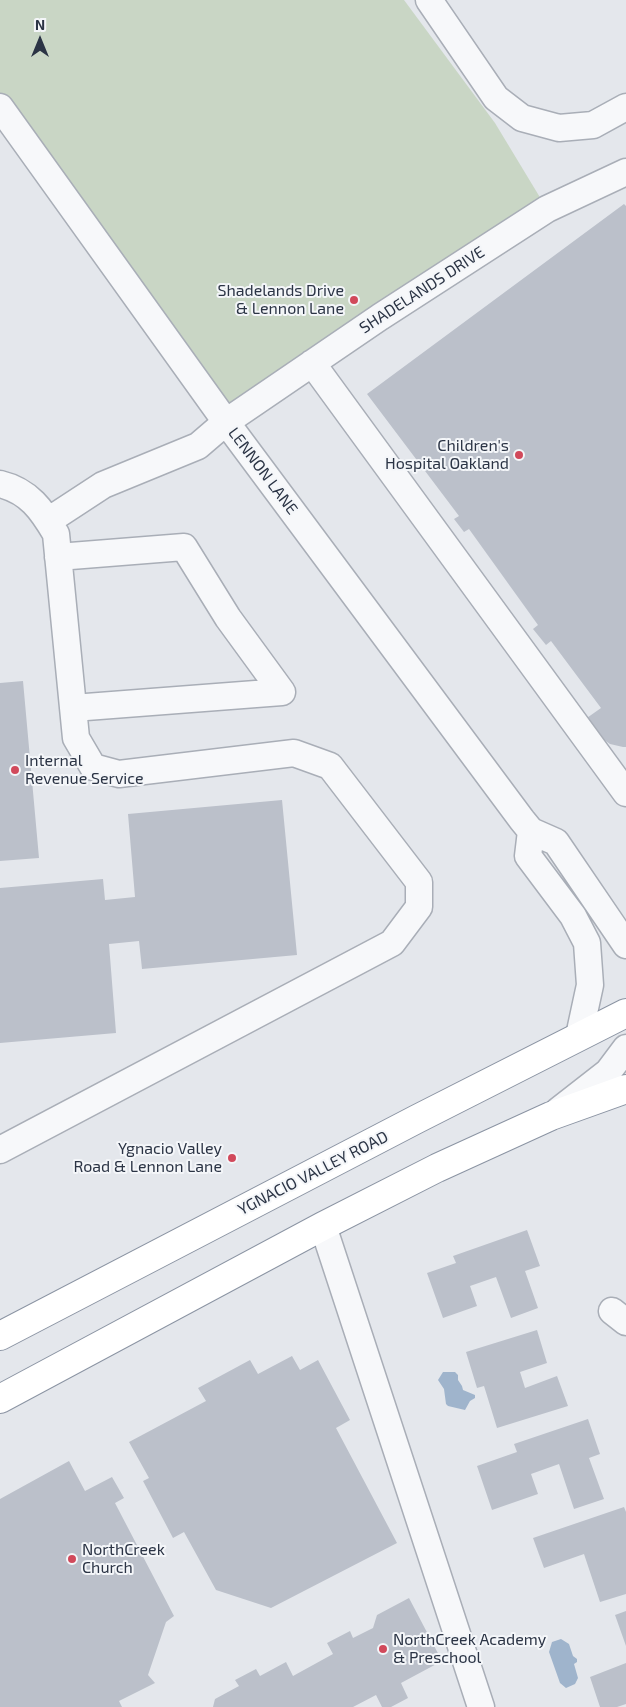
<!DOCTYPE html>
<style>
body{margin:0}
#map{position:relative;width:626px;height:1707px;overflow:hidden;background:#e4e7ec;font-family:"Exo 2",sans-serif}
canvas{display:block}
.north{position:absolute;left:15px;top:15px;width:50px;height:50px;-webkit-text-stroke:4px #f4f6f9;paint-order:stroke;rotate:0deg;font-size:14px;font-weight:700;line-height:20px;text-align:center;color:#2b3445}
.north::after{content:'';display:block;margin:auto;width:18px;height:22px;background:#2b3445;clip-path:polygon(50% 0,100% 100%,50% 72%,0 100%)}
</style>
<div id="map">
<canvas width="626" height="1707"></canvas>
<div class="north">N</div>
</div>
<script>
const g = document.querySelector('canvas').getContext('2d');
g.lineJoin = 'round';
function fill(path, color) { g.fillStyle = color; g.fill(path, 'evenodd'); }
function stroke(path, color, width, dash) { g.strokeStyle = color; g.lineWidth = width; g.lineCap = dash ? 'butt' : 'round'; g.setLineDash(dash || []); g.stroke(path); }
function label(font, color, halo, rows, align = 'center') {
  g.font = font + ' "Exo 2",sans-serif'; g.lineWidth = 4; g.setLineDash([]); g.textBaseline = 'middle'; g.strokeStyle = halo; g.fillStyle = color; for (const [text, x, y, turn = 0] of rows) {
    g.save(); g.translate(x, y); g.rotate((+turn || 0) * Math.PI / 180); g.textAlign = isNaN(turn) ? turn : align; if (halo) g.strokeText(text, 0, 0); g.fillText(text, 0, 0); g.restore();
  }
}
const green = new Path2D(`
 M 0,0 L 404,0 L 495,123 L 547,209 L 226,422 L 0,107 Z`);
const water = new Path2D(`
 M 443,1372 L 455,1372 L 458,1375 L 458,1380 L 462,1386 L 463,1390 L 475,1395 L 475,1398 L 470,1401 L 465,1410 L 448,1406 L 446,1404 L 444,1389 L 438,1380 Z
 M 561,1639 L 569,1644 L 573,1656 L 577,1659 L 577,1662 L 574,1664 L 578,1678 L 575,1684 L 566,1688 L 560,1683 L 549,1652 L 552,1642 Z`);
const building = new Path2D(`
 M 624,204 L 626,206 L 626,747 L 623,747 L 610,744 L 600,737 L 584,720 L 601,708 L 551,641 L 546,645 L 533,629 L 538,625 L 469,529 L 464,532 L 454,519 L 459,516 L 367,394 Z
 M 23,681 L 39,858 L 0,861 L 0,683 Z
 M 282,800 L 297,955 L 142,969 L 139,941 L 109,944 L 116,1033 L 0,1043 L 0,888 L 103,879 L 105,900 L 135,897 L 128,814 Z
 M 527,1230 L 540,1266 L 525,1271 L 538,1308 L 511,1318 L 496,1277 L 470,1286 L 477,1306 L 443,1318 L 427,1273 L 456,1263 L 453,1256 Z
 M 537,1330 L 547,1363 L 520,1372 L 525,1388 L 557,1376 L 568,1406 L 497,1428 L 484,1386 L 477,1388 L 466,1352 Z
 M 292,1356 L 300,1370 L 318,1360 L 350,1420 L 336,1428 L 397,1543 L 271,1608 L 216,1590 L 184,1532 L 173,1538 L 143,1481 L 149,1478 L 129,1442 L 206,1401 L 198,1388 L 250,1360 L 258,1374 Z
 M 588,1419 L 600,1454 L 589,1458 L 604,1499 L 574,1509 L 559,1464 L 531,1474 L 538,1494 L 492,1510 L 477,1466 L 517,1452 L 514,1444 Z
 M 69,1461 L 85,1491 L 112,1477 L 124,1498 L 115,1503 L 174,1616 L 166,1622 L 148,1675 L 155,1683 L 119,1701 L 122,1707 L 0,1707 L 0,1499 Z
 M 624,1507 L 626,1512 L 626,1594 L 600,1602 L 584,1554 L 544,1568 L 533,1538 Z
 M 409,1598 L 442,1661 L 401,1683 L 408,1698 L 391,1707 L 382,1707 L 376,1695 L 353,1707 L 213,1707 L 215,1699 L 239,1686 L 235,1680 L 256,1669 L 260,1676 L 286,1662 L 293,1676 L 333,1654 L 327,1643 L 350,1631 L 353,1638 L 373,1628 L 377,1615 Z
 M 626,1611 L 626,1646 L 615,1615 Z
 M 626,1663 L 626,1704 L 617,1707 L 600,1707 L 590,1677 Z`);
const minor = new Path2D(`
 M 429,0 L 496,98 L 522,118 L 559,128 L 593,125 L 626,107
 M 0,107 L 226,422 L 522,820 L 531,831 L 556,842 L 626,945
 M 312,363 L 626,793
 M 0,484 C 29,491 42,510 56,534 L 76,738 L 93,767 L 119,774 L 294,753 L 330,766 L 419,882 L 419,907 L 392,943 L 0,1150
 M 48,521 L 103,485 L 198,446 L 226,422 L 380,317 L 547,209 L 626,172
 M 58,557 L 184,547 L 228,618 L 282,692 L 73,708
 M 531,831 L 528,856 L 573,916 L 587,943 L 590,985 L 579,1036
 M 558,1111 L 608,1072 L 626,1048
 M 323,1226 L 481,1707
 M 612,1311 L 626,1322`);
const highway = new Path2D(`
 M 0,1336 L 417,1119 L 626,1013
 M 0,1399 L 323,1226 L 437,1168 L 551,1116 L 626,1089`);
const markers = [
 [354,300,5,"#d1495b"],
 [519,455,5,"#d1495b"],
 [15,770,5,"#d1495b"],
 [232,1158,5,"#d1495b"],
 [72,1559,5,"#d1495b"],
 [383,1649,5,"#d1495b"]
];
const streetNames = [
 ["SHADELANDS DRIVE",422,290,-33],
 ["LENNON LANE",263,471,53],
 ["YGNACIO VALLEY ROAD",313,1173,-27]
];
const poiNames = [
 ["Shadelands Drive",344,291],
 ["& Lennon Lane",344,309],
 ["Children's",509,446],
 ["Hospital Oakland",509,464],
 ["Internal",25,761,"left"],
 ["Revenue Service",25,779,"left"],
 ["Ygnacio Valley",222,1149],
 ["Road & Lennon Lane",222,1167],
 ["NorthCreek",82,1550,"left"],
 ["Church",82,1568,"left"],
 ["NorthCreek Academy",393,1640,"left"],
 ["& Preschool",393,1658,"left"]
];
fill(green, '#c9d6c5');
fill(water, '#9fb4cc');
fill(building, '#bbc0ca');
stroke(minor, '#a9aeb7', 29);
stroke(highway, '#8b94a3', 30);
stroke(minor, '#f7f8fa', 26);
stroke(highway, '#fff', 28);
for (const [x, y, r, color] of markers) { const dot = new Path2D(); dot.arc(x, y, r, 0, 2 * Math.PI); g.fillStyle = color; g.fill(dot); stroke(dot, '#f4f6f9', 2); }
label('16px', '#2b3445', '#f4f6f9', streetNames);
label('16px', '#2b3445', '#f4f6f9', poiNames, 'right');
</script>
